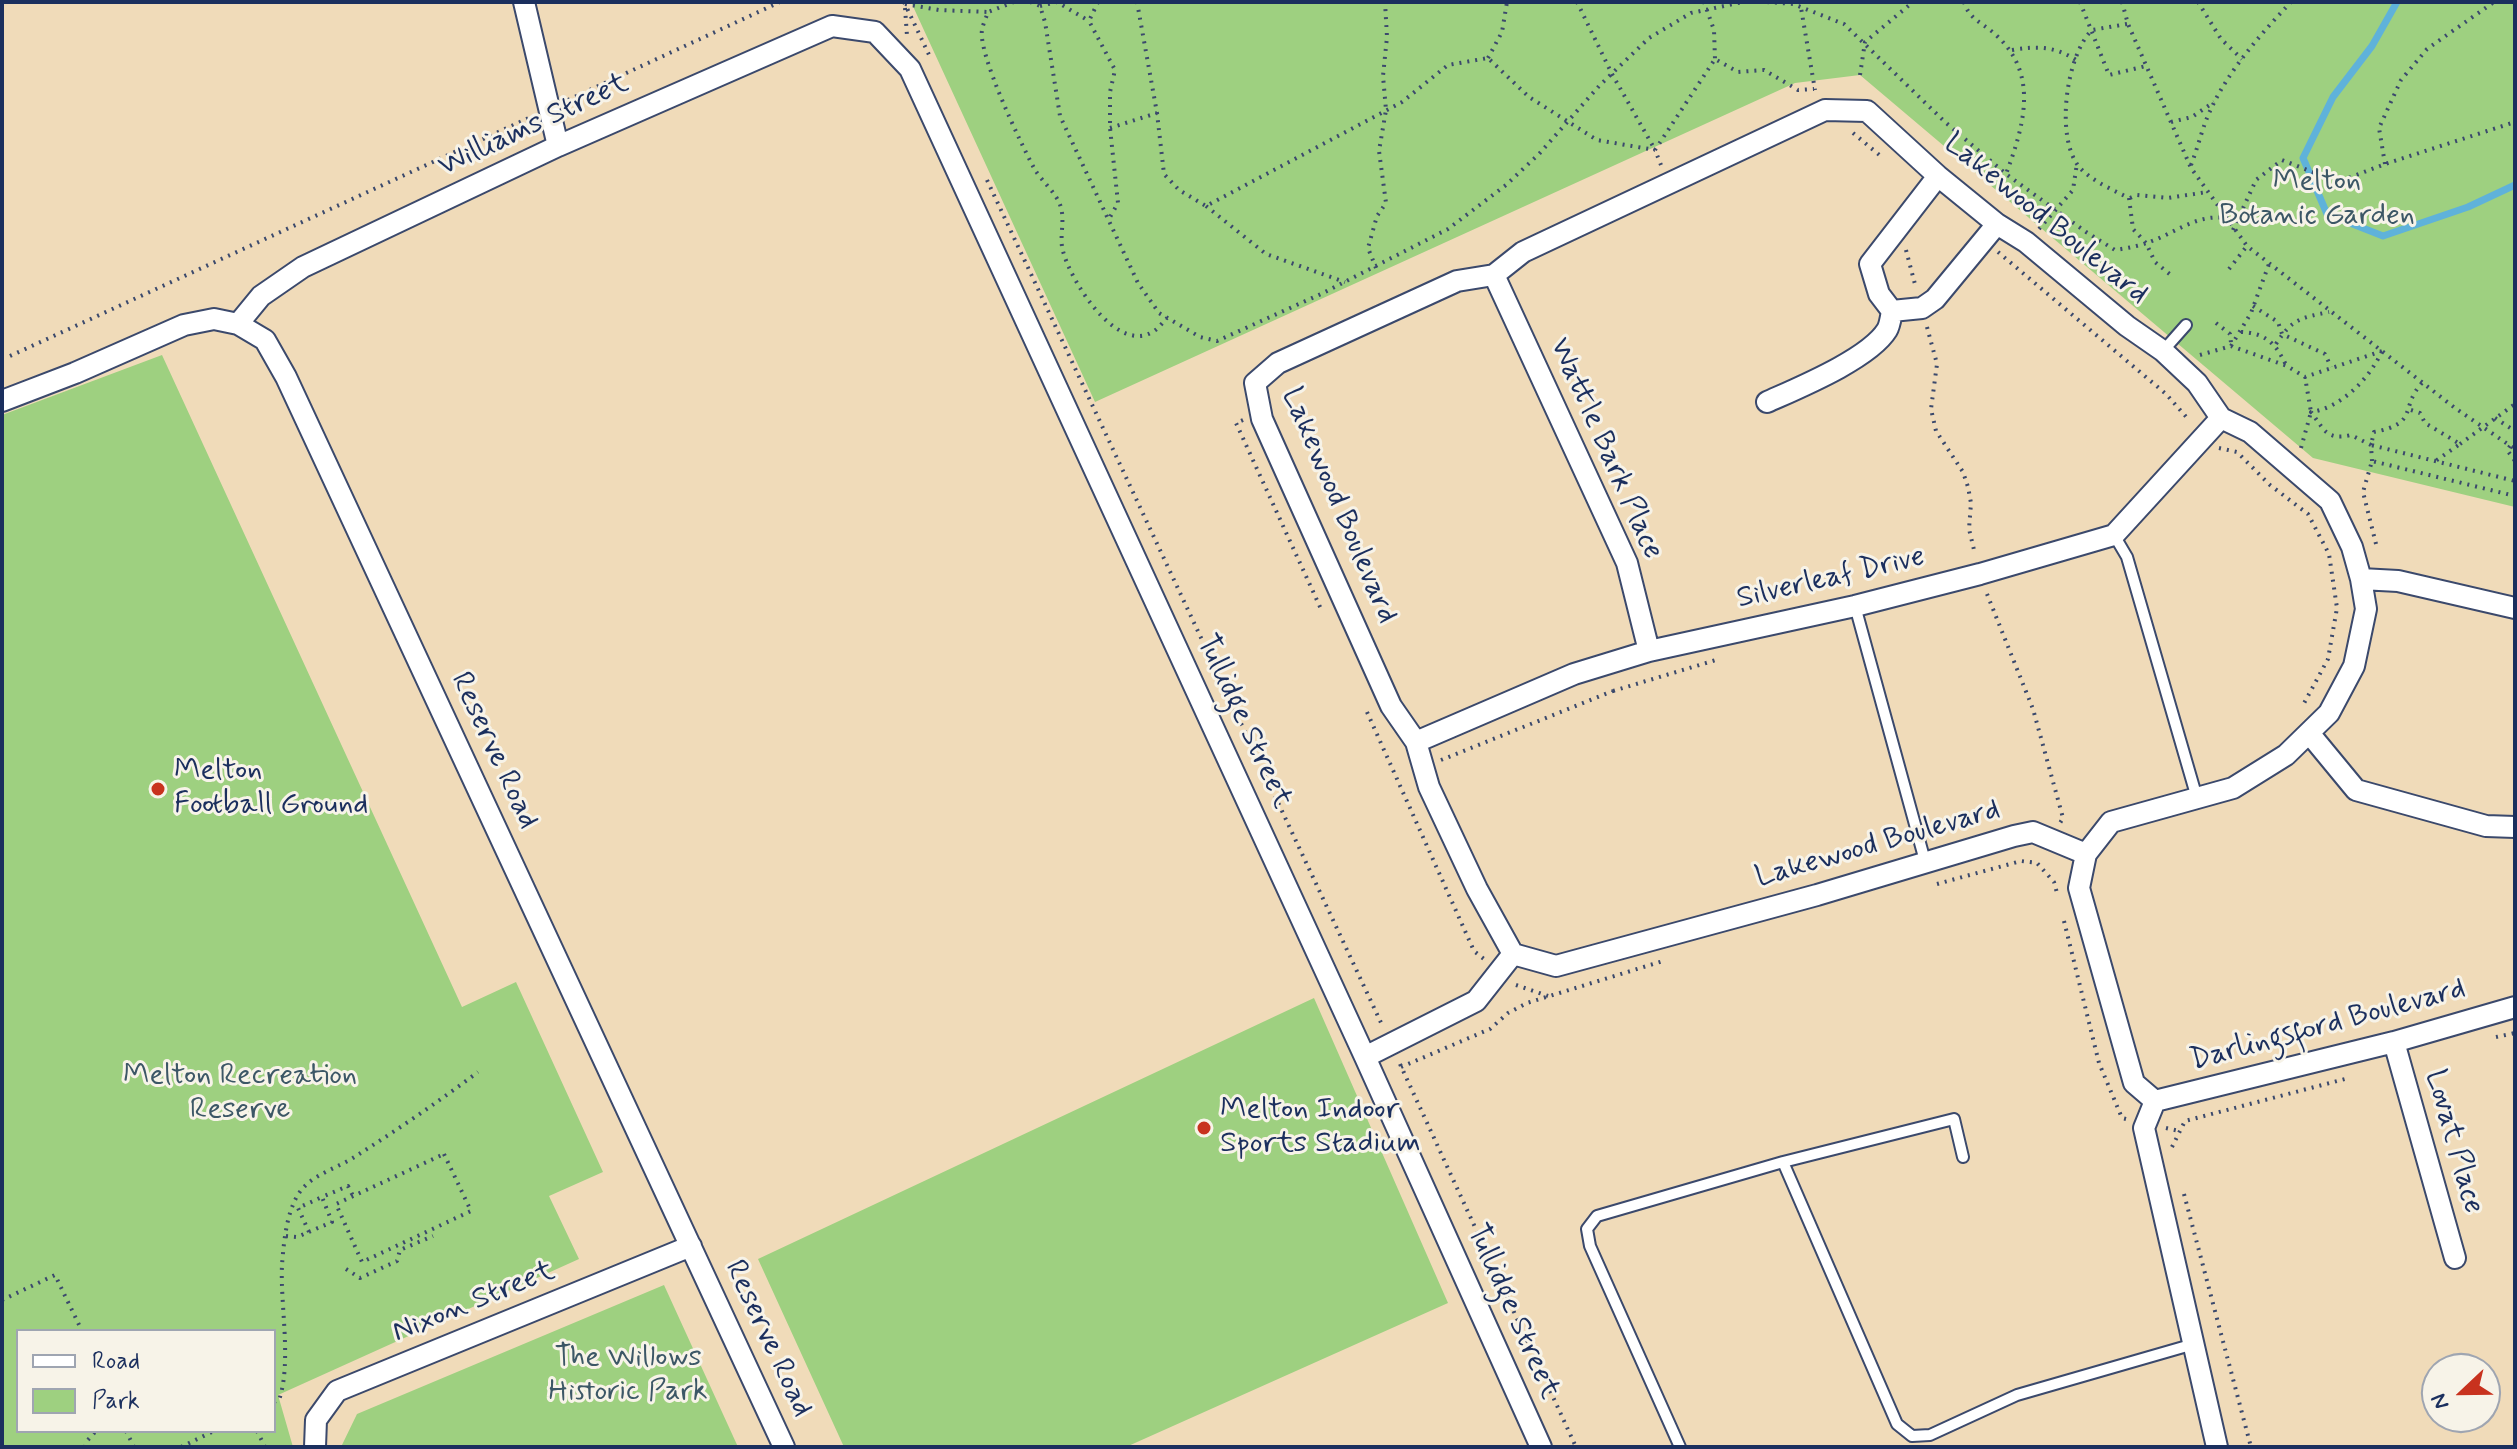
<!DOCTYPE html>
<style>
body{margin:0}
#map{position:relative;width:2517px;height:1449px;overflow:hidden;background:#f0dbb9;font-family:Mynerve,sans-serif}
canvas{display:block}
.frame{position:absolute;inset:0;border:4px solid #1b2f5e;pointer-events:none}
.legend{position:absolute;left:16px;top:1329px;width:260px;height:104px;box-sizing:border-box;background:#f7f3e8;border:2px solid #9fa5b1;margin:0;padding:10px 14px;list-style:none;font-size:24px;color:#1b2f5e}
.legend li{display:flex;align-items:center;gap:16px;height:40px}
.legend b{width:40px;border:2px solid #9fa5b1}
.north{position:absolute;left:2421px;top:1353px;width:80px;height:80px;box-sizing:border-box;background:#f7f3e8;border:2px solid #9fa5b1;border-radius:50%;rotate:248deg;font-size:22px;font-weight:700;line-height:32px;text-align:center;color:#1b2f5e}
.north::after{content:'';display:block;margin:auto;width:28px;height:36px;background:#c8321e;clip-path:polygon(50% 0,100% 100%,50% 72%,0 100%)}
</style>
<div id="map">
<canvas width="2517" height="1449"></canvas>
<div class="frame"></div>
<ul class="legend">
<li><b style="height:10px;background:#fff"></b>Road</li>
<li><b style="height:22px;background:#9ed080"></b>Park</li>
</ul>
<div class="north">N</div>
</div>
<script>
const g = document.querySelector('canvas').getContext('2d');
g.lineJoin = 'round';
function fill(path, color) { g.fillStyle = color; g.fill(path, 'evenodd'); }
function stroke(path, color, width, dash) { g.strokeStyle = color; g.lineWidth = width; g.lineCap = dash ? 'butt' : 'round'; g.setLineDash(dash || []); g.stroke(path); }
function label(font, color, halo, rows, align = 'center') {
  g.font = font + ' Mynerve,sans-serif'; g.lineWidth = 6; g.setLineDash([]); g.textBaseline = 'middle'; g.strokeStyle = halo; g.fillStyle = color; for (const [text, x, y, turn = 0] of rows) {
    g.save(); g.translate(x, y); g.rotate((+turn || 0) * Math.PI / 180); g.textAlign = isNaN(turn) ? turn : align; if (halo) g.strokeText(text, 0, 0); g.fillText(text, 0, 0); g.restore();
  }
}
const green = new Path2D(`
 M 911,2 L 2515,2 L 2515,507 L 2313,458 L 1860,75 L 1795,83 L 1095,402 Z
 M 162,355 L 462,1007 L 516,982 L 603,1172 L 549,1196 L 579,1259 L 278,1395 L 293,1447 L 2,1447 L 2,415 ZM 18,1331 L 274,1331 L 274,1431 L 18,1431 Z
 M 1314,998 L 1448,1303 L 1126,1447 L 844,1447 L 758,1259 Z
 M 664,1285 L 738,1447 L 341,1447 L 357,1414 Z`);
const stream = new Path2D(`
 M 2397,2 L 2372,46 L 2333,97 L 2303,158 L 2327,214 L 2383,236 L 2468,207 L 2515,185`);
const path = new Path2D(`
 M 904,2 L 931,59
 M 1014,2 L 988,12 C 986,18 983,24 982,30 C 978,54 1021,144 1034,168 C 1041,181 1058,194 1061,208 C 1065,222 1059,238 1063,251 C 1070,280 1117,356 1154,331 C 1159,328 1163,322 1167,318
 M 1030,2 L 1040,6 L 1045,22 L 1060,116 L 1138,283 L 1159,313 L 1200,337 L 1217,341 L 1321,294 L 1448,229 L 1506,185 L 1539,154 L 1600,85 L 1649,38 L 1691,13 L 1743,2
 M 1098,2 L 1089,21 L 1115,70 L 1110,92 L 1110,128 L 1118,203 L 1109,219
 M 1137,2 L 1157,113 L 1164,174 L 1179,190 L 1206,206 L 1402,102 L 1448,65 L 1488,58 L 1529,97 L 1597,140 L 1655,150
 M 1421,2 L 1439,2
 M 1577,2 L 1612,74 L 1654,148
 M 1704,2 L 1714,30 L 1715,59
 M 1767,2 L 1793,4 L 1844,24 L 1945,122 L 2006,174 L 2086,232 L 2115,250 C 2128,248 2140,246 2152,241 C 2176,232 2198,214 2225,218
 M 1800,2 L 1815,90
 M 1964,2 C 1970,21 1984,23 1997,36 C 2039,75 2024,126 2006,174
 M 2080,2 L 2109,75 L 2146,66
 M 2122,2 L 2128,24 L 2191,168 L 2247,246 L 2455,408 L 2515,449
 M 2198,2 L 2221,39 L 2242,59
 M 905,4 L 939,10 L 988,12
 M 1040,6 L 1057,2 L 1089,21
 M 905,8 L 907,36
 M 2127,24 L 2092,30 C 2066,55 2054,141 2081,169 C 2094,182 2113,190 2129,198 L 2133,229 L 2146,243 L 2155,262 L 2172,276
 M 2012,50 C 2036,46 2055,46 2076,60
 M 1488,58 L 1502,32 L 1507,2
 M 1860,75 L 1865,42 L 1913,2
 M 568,100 L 780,2
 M 2171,122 L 2192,117 L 2214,102
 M 1110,128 L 1157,113
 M 1853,133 L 1883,158
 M 2385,164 L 2379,128 L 2401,80 L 2427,49 L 2494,2
 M 1661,165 L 1655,150 L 1715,59 L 1738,72 L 1764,70 L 1798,90 L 1814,89
 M 2191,165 C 2197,150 2201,133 2207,118 C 2225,74 2259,36 2291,2
 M 987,180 L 1383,1027
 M 2130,198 L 2137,195 L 2168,198 L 2207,192
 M 1206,206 L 1266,254 L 1345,282
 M 2039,229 L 2073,190 L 2077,163
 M 2233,230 L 2256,180 L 2282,160 L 2338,182 L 2385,164 L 2515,122
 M 1906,250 L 1916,288
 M 1998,252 L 2166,394 L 2189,420
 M 1376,268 L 1368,248 L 1377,216 L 1386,203 L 1379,151 L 1386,110 L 1383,76 L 1387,37 L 1385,2
 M 2229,269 L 2247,246
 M 2253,306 L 2278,322 L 2282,334 L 2325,354 L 2331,367
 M 2216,323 L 2230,334 L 2231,343
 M 1927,327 L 1937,364 L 1931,409 L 1936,431 L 1963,472 L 1968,487 L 1971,503 L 1969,529 L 1975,554
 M 2241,332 C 2266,333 2276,344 2286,365
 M 2276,344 C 2292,319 2300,318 2329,312
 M 2231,346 L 2251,313 L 2269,264
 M 2200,355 L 2231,346 L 2287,366 L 2305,377 L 2382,351
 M 2,356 L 10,356 L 531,117
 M 2422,383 C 2399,408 2420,423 2374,432 L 2371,445 L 2515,481
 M 2411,410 L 2420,413 L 2425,423 L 2460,444 L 2434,462
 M 2495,418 L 2515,431
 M 1243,420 L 1236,423 L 1321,609
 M 2460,444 L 2515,404
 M 2510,446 L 2507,450 L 2515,461
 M 2219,448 L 2237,452 L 2270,485 L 2308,514 L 2329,554 L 2337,608 L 2328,659 L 2302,707
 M 2301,448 L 2311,412 L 2305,377
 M 2372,461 L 2371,445 L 2351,435 C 2326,441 2324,429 2311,412 C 2341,408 2370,378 2382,351
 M 2376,544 L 2363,492 L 2372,461 L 2515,496
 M 1987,594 L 2033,709 L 2063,818 L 2060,823
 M 1613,691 L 1716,660
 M 1367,712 L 1474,951 L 1484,959
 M 1441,760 L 1613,691 L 1611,686
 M 1937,884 L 2021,861 L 2037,863 L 2054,882 L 2057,893
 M 2064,921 L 2099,1063 L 2122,1118 L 2126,1119
 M 1516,985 L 1548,996
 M 2496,1037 L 2515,1033
 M 1400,1064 L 1576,1447
 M 1401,1067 L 1490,1029 L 1508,1013 L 1527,1003 L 1663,961
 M 2166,1128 L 2179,1131
 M 2172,1147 L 2185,1121 L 2345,1079
 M 444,1154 L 471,1211 L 362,1262 L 336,1204 Z
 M 2184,1194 L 2251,1447
 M 309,1232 L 298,1208 L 322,1197
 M 286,1236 L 297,1237 L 332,1222 L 322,1197 L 348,1186 L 353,1196
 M 346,1269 L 360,1278 L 397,1261 L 400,1250 L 433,1236
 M 2,1300 L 55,1275 L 82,1331
 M 274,1402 L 279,1400 C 292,1363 280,1304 282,1265 C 284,1240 287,1201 307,1184 C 321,1172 341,1166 356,1156 C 397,1130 438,1102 478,1072
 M 126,1431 L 134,1447
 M 257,1431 L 265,1447
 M 85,1447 L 86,1442 L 96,1431
 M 181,1447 L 214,1431`);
const lane = new Path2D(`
 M 2163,351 L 2186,325
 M 2114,535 L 2127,557 L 2197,798
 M 1855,606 L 1925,861
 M 1783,1162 L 1954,1119 L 1963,1157
 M 1680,1447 L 1590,1246 L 1587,1229 L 1597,1216 L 1783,1162 L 1897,1424 L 1912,1436 L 1930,1435 L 2017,1395 L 2194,1344`);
const street = new Path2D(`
 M 524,2 L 558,146
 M 1938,176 L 1870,264 L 1879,294 L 1892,311 L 1922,308 L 1935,299 L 1997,224
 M 1494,275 L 1627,563 L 1649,651
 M 238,324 L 261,296 L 303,267 L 558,146 L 832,26 L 875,32 L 910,69 L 1365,1057 L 1541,1447
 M 2,401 L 75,373 L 184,325 L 214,319 L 238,324 L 265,340 L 286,377 L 784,1447
 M 1767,402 C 1798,388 1869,359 1887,330 C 1890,325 1891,316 1892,311
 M 2361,579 L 2398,581 L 2515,608
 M 2309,733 L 2356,790 L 2486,826 L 2515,827
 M 1416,742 L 1574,674 L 1649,651 L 1855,606 L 1980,574 L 2114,535 L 2221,418
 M 2086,854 L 2033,832 L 2014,836 L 1817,895 L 1556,966 L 1513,954 L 1477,889 L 1429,787 L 1416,742 L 1391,706 L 1262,419 L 1255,383 L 1278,363 L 1457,281 L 1494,275 L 1523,252 L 1825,110 L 1867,111 L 1938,176 L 1997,224 L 2026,242 L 2127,326 L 2163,351 L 2197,383 L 2221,418 L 2250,432 L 2330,501 L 2352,547 L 2361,579 L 2366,609 L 2354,666 L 2329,713 L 2286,755 L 2233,788 L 2111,822 L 2086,854 L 2079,888 L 2134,1083 L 2155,1101 L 2144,1128 L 2217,1447
 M 2394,1042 L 2455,1258
 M 1365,1057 L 1476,1001 L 1513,954
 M 2155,1101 L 2394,1042 L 2515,1007
 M 315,1447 L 316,1420 L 337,1391 L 691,1246`);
const markers = [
 [158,789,8,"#c8321e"],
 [1204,1128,8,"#c8321e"]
];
const streetNames = [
 ["Williams Street",534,126,-25],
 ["Lakewood Boulevard",2045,220,39],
 ["Wattle Bark Place",1605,449,66],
 ["Lakewood Boulevard",1338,506,67],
 ["Silverleaf Drive",1831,579,-13],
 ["Tullidge Street",1243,722,65],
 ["Reserve Road",493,751,65],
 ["Lakewood Boulevard",1878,845,-16],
 ["Darlingsford Boulevard",2328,1026,-15],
 ["Lovat Place",2453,1142,74],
 ["Nixon Street",474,1303,-22],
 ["Tullidge Street",1512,1312,66],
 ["Reserve Road",767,1339,65]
];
const parkNames = [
 ["Melton",2317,183],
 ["Botanic Garden",2317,217],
 ["Melton Recreation",240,1077],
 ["Reserve",240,1111],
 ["The Willows",628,1359],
 ["Historic Park",628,1393]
];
const poiNames = [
 ["Melton",174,772],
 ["Football Ground",174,806],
 ["Melton Indoor",1220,1111],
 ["Sports Stadium",1220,1145]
];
fill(green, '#9ed080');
stroke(stream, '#5fb2da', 7);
stroke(lane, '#3b496c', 14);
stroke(street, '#3b496c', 24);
stroke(path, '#3b496c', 4, [2, 6]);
stroke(lane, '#fff', 10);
stroke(street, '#fff', 20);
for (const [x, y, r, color] of markers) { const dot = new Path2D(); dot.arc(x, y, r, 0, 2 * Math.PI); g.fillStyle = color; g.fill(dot); stroke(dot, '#f7f3e8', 3); }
label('30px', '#1b2f5e', '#f7f3e8', streetNames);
label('30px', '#3c5766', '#f7f3e8', parkNames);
label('30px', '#1b2f5e', '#f7f3e8', poiNames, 'left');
</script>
